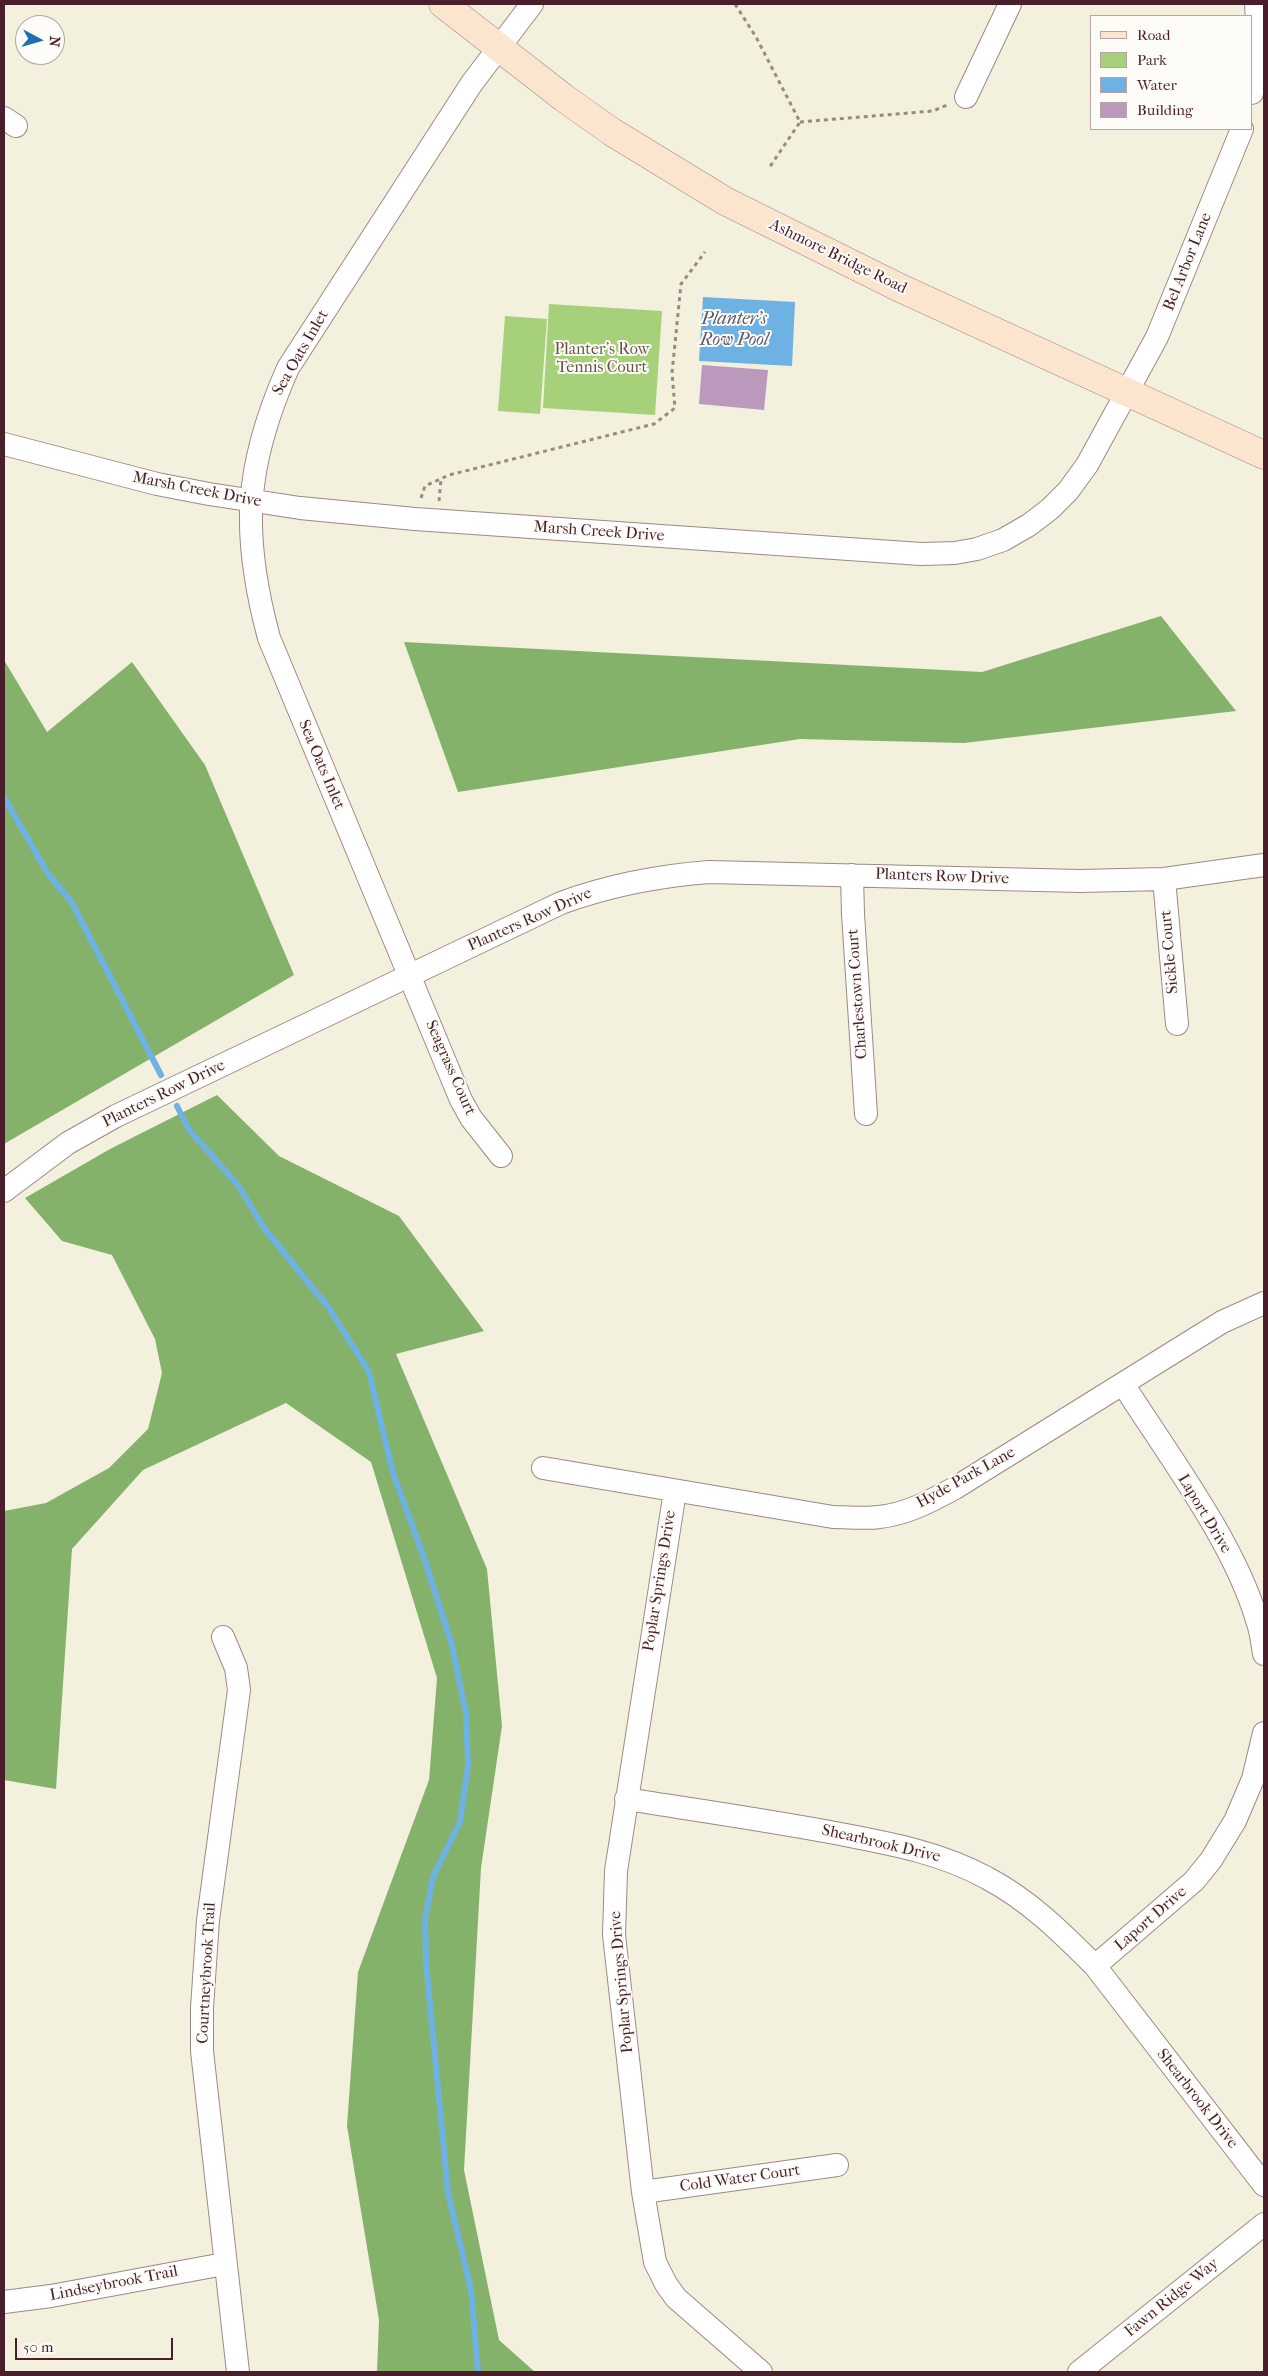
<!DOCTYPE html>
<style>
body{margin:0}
#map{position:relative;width:1268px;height:2376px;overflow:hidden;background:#f3f0de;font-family:"IM FELL French Canon",serif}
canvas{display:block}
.frame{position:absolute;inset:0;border:5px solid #4a1f2b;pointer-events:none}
.legend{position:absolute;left:1090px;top:15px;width:162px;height:115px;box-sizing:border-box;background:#fdfcf7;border:1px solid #b5a4a5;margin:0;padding:6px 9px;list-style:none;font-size:15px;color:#4a1f2b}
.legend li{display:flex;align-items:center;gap:10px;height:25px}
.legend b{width:25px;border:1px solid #b5a4a5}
.north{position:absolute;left:15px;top:15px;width:50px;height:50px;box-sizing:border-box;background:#fdfcf7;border:1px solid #b5a4a5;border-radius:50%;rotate:96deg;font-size:14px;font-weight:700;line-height:20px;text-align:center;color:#4a1f2b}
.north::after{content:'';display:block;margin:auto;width:18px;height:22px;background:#1f6fb2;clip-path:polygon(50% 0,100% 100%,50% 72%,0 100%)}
.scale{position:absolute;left:15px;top:2338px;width:158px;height:22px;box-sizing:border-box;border:2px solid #4a1f2b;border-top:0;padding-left:6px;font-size:15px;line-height:18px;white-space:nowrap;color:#4a1f2b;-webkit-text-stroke:4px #fdfcf7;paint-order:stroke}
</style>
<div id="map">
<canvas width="1268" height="2376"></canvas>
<div class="frame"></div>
<ul class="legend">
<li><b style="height:6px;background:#fce5cf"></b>Road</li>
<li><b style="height:14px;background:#a7d07b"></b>Park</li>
<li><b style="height:14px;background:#6eb2e4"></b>Water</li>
<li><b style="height:14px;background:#bb99bd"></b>Building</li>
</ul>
<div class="north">N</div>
<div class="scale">50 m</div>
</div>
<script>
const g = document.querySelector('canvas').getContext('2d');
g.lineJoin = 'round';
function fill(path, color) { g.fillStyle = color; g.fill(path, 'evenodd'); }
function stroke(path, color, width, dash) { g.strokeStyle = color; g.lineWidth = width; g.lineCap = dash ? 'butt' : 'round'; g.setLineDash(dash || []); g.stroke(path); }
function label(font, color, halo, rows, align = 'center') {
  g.font = font + ' "IM FELL French Canon",serif'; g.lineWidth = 4; g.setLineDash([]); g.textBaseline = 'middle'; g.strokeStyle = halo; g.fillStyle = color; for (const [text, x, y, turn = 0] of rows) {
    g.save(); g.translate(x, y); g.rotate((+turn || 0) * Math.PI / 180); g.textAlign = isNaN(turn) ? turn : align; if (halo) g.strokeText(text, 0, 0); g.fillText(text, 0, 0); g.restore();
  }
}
const green = new Path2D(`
 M 549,304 L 662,311 L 655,415 L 543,408 Z
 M 505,316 L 547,319 L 540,414 L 498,411 Z`);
const forest = new Path2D(`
 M 1161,616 L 1236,711 L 964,743 L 800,739 L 458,792 L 404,642 L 982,672 Z
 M 4,660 L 47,732 L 132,662 L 205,765 L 294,975 L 4,1144 Z
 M 217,1095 L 279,1156 L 399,1216 L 484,1331 L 396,1354 L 487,1569 L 502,1726 L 481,1868 L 464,2170 L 499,2340 L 535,2372 L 377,2372 L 379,2320 L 347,2126 L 358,1972 L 429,1780 L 437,1678 L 371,1462 L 286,1403 L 143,1470 L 72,1549 L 56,1789 L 4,1780 L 4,1511 L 46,1503 L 109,1468 L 148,1429 L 162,1373 L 155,1339 L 112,1255 L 62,1241 L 25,1198 L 110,1149 Z`);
const water = new Path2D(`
 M 703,297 L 795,302 L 792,366 L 699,361 Z`);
const stream = new Path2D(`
 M 4,797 L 48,874 L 71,901 L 161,1075
 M 177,1106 L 189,1130 L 238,1185 L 264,1228 L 329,1308 L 369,1372 L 393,1473 L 424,1558 L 452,1645 L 466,1714 L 468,1765 L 460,1822 L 433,1877 L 425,1919 L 426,1963 L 448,2193 L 471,2290 L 478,2372`);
const building = new Path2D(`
 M 702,365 L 768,370 L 764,410 L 699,404 Z`);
const path = new Path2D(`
 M 735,4 L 756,37 L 800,122 L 769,168
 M 800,122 L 933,111 L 947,105
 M 421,498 L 425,486 L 449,475 L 654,424 L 675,408 L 672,373 L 681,284 L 705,252
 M 439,501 L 441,479`);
const minor = new Path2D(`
 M 1252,93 L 1258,36 L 1256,4
 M 966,97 L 1010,4
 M 4,118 L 16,126
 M 4,444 L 157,484 L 209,494 L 300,508 L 415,519 L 921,554 L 955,553 L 977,549 L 1003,540 L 1029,525 L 1050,509 L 1068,491 L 1087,465 L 1157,337 L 1242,129
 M 852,875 L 853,914 L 866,1114
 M 1164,879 L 1177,1024
 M 501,1156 L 471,1118 L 461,1100 L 269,638 C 241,534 244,467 288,368 L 472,83 L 532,4
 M 4,1191 L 68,1143 L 116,1116 L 561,903 C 610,885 657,876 709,872 L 1080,881 L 1164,879 L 1264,865
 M 1123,1384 C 1168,1455 1233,1540 1257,1620 C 1261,1631 1262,1642 1264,1654
 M 543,1468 L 833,1517 C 848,1517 864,1519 879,1517 C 907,1514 931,1501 955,1488 L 1222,1322 L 1264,1303
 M 675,1491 L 616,1871 L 614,1935 L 643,2192 L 655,2262 L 666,2284 L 676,2298 L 761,2372
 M 223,1637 L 236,1668 L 239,1690 L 208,1920 L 202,2008 L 202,2051 L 238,2372
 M 626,1799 C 696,1810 766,1820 835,1833 C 887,1843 940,1852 987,1878 C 1029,1900 1062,1933 1095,1966 L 1264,2185
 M 1095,1966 L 1194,1881 L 1211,1860 L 1235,1821 L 1253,1779 L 1264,1733
 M 643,2192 L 837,2165
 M 4,2302 L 51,2296 L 224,2264
 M 1079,2372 L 1264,2224`);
const secondary = new Path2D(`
 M 443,4 L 564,98 L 612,132 L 725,201 L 898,287 L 1264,455`);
const streetNames = [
 ["Ashmore Bridge Road",838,257,26],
 ["Bel Arbor Lane",1188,262,-68],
 ["Sea Oats Inlet",301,353,-60],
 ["Marsh Creek Drive",197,490,11],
 ["Marsh Creek Drive",599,532,4],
 ["Sea Oats Inlet",321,765,67],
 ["Planters Row Drive",942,877,2],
 ["Planters Row Drive",530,920,-24],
 ["Sickle Court",1170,952,-95],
 ["Charlestown Court",858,994,-94],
 ["Seagrass Court",450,1068,66],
 ["Planters Row Drive",164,1094,-26],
 ["Hyde Park Lane",966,1478,-29],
 ["Laport Drive",1204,1514,59],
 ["Poplar Springs Drive",660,1581,-81],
 ["Shearbrook Drive",881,1844,13],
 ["Laport Drive",1151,1919,-41],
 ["Courtneybrook Trail",207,1973,-87],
 ["Poplar Springs Drive",622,1982,-95],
 ["Shearbrook Drive",1197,2099,52],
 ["Cold Water Court",740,2179,-8],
 ["Lindseybrook Trail",114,2284,-11],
 ["Fawn Ridge Way",1172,2298,-39]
];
const parkNames = [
 ["Planter's Row",602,350],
 ["Tennis Court",602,368]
];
const waterNames = [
 ["Planter's",734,320],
 ["Row Pool",734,341]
];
fill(green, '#a7d07b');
fill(forest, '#85b26b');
fill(water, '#6eb2e4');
stroke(stream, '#6eb2e4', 6);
fill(building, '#bb99bd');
stroke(minor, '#9e8884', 24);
stroke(secondary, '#9e8884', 29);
stroke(path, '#9e8884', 3, [4, 4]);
stroke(minor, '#fff', 22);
stroke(secondary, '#fce5cf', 28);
label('16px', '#4a1f2b', '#fdfcf7', streetNames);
label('16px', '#665443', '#fdfcf7', parkNames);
label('italic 18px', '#585a75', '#fdfcf7', waterNames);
</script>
